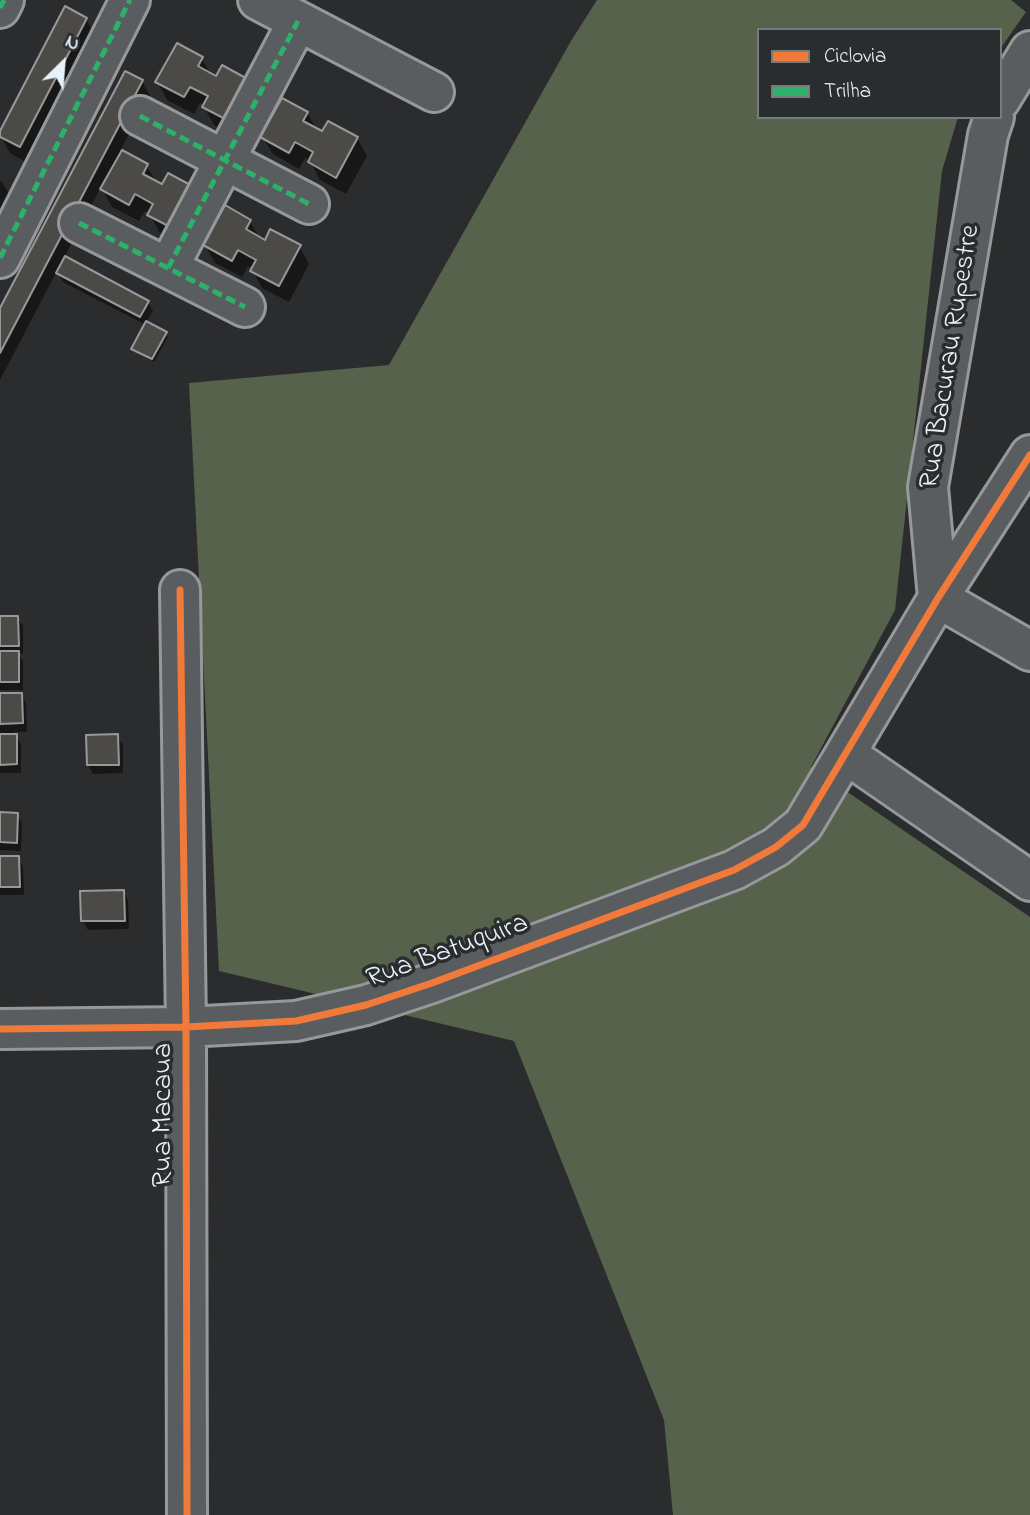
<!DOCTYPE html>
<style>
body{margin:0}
#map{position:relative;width:1030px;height:1515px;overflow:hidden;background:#2b2c2d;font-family:"Indie Flower",sans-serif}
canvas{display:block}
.legend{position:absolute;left:757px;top:28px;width:245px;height:91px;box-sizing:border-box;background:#2a2d2e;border:2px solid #767b7f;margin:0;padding:9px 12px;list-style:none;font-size:21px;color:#e8f1f8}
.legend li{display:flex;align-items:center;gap:14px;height:35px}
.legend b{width:35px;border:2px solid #767b7f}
.north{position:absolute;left:28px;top:28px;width:70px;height:70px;-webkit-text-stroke:5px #2a2d2e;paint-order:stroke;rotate:25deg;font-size:19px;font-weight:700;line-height:28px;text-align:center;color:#e8f1f8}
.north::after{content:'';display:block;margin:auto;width:24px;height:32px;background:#e8f1f8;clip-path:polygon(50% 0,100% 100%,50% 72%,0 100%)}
</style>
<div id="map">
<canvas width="1030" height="1515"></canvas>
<ul class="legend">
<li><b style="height:9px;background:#f17a3a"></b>Ciclovia</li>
<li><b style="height:9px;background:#2db169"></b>Trilha</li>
</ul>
<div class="north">N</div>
</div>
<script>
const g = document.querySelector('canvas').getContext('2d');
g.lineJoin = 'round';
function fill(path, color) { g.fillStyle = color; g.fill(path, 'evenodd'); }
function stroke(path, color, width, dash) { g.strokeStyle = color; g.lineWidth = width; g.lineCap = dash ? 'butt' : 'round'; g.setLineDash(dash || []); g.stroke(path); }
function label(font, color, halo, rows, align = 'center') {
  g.font = font + ' "Indie Flower",sans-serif'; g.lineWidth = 7; g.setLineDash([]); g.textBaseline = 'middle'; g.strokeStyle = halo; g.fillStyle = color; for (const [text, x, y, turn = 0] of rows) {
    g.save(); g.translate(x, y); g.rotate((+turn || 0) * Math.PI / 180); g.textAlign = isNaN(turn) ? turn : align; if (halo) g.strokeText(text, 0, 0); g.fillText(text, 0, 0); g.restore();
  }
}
const green = new Path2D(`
 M 597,0 L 1011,0 L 1026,12 L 1000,49 L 1000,30 L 759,30 L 759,117 L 958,117 L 942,171 L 895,610 L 811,767 L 1030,917 L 1030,1515 L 673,1515 L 664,1420 L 514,1041 L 219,971 L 189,383 L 389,365 L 571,41 Z`);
const shadow = new Path2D(`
 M 86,19 L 96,37 L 30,164 L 10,153 L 0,135 Z
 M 201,58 L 212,76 L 217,79 L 241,139 L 214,125 L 204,107 L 205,106 L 200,103 L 194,114 L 167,100 L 157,82 Z
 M 142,82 L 150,95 L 120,151 L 146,165 L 157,183 L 186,246 L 159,232 L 150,214 L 145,211 L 139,221 L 112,207 L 101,187 L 64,258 L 148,302 L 153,311 L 146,323 L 165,333 L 168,337 L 154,362 L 136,352 L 133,349 L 146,325 L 63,282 L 57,271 L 0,380 L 0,312 Z
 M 307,113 L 317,130 L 323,134 L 357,138 L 367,156 L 346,194 L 320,180 L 310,161 L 305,158 L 299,169 L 273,154 L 262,137 Z
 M 0,181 L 2,182 L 13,200 L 0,224 Z
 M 250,221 L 260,239 L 266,242 L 299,246 L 309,264 L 289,302 L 262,288 L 252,270 L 253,269 L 248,266 L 242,277 L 215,263 L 205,245 Z
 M 0,617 L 17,617 L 23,626 L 23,654 L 18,654 L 23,661 L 23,690 L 0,690 Z
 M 0,695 L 21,695 L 26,703 L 27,732 L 14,732 L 21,744 L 21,773 L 0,773 Z
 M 117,736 L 123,745 L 123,773 L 93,774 L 88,765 Z
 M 0,814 L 17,815 L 22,823 L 21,851 L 0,850 Z
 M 0,858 L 18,858 L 23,867 L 24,895 L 0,895 Z
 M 123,891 L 128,900 L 129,929 L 88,930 L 83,921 Z`);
const building = new Path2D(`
 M 65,6 L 87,18 L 20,147 L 0,137 L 0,131 Z
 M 177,43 L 203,57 L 198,66 L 216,76 L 222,65 L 253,82 L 231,122 L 202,107 L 208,96 L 190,87 L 184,97 L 155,82 Z
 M 125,71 L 143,80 L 0,353 L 0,308 Z
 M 282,98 L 308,112 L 303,121 L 322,131 L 328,121 L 358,137 L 336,178 L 308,162 L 313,152 L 295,142 L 289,153 L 260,137 Z
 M 122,150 L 148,164 L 143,174 L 162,184 L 168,173 L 198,189 L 176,230 L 147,215 L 153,204 L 135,194 L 129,205 L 100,189 Z
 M 225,205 L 251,220 L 246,229 L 265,240 L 270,229 L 301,245 L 279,286 L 250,271 L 256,260 L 238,250 L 232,261 L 203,245 Z
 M 65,256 L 149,301 L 140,317 L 56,273 Z
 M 146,321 L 167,332 L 152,359 L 131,349 Z
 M 0,616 L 18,616 L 19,646 L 0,646 Z
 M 0,651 L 19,651 L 19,682 L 0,682 Z
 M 0,693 L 22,693 L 23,723 L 0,724 Z
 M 0,734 L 17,734 L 17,764 L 0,765 Z
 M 118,734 L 119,765 L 87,765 L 86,735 Z
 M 0,812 L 18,813 L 17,843 L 0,842 Z
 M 0,856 L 19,856 L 20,887 L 0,887 Z
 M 124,890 L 125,921 L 81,921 L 80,891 Z`);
const minor = new Path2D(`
 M 258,0 L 434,92
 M 0,8 L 4,0
 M 1000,100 L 1030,51
 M 140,116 L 309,204
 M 994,117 L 988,135 L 928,487 L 938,598 L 1030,651
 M 79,223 L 245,307
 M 0,258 L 130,0
 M 168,268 L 298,21
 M 180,590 L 186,1027 L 187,1515
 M 846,754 L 1030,881
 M 0,1029 L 186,1027 L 296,1021 L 366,1005 L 432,983 L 734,870 L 776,847 L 803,825 L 938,598 L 1030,455`);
const quiet = new Path2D(`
 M 0,8 L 4,0
 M 140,116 L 309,204
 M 79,223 L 245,307
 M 0,258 L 130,0
 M 168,268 L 298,21`);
const cycleway = new Path2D(`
 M 180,590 L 186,1027 L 187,1515
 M 0,1029 L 186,1027 L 296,1021 L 366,1005 L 432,983 L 734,870 L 776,847 L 803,825 L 938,598 L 1030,455`);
const streetNames = [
 ["Rua Bacurau Rupestre",952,357,-81],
 ["Rua Batuquira",448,953,-20],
 ["Rua Macaua",165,1115,-90]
];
fill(green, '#57624c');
fill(shadow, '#0007');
fill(building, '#4c4a47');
stroke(building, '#96989a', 2);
stroke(minor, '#96989a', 44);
stroke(minor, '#5a5d60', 38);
stroke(quiet, '#2db169', 5, [10, 5]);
stroke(cycleway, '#f17a3a', 7);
label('28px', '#e8f1f8', '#2a2d2e', streetNames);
</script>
